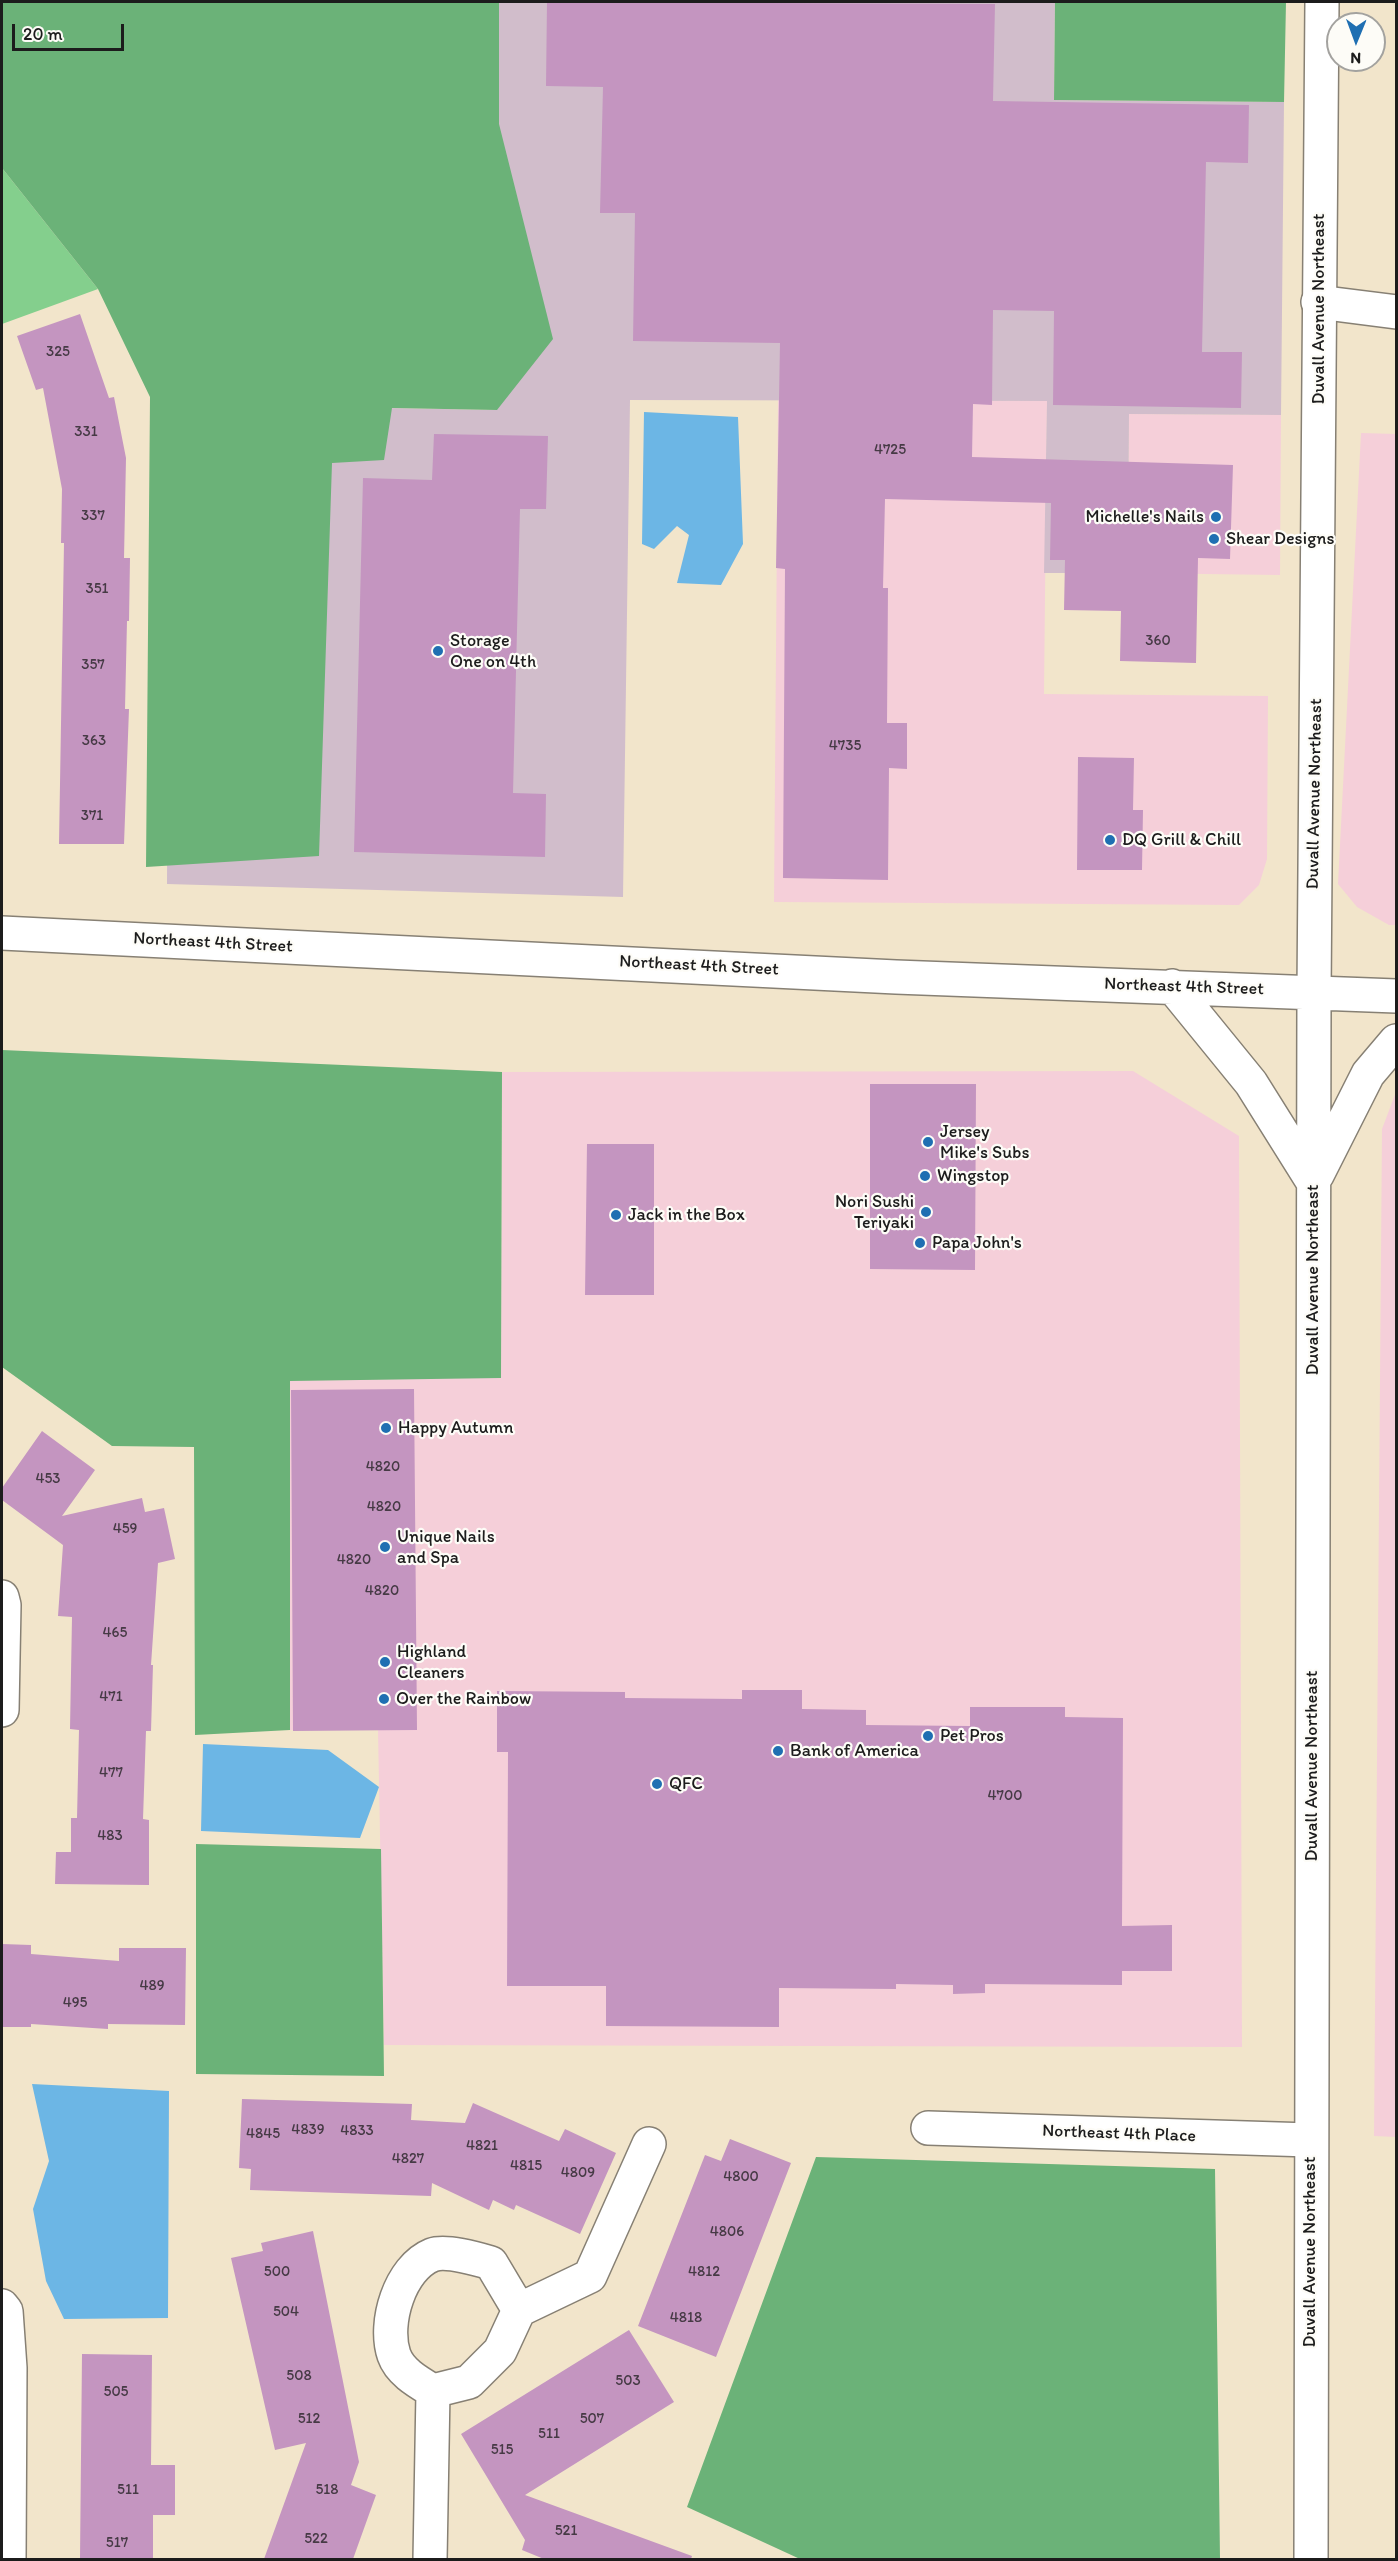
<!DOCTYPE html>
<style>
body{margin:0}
#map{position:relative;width:1398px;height:2561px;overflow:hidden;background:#f2e5cb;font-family:Itim,sans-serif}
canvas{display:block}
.frame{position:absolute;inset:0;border:3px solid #1c1c1c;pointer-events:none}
.north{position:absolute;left:1326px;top:12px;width:60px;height:60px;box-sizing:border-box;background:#fdfcf7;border:2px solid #a3a29f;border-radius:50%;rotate:181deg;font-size:16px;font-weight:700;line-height:24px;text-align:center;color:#1c1c1c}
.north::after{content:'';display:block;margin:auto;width:21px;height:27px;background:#1f6fb2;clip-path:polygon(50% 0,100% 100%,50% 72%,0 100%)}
.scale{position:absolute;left:12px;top:24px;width:112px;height:27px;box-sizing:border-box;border:3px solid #1c1c1c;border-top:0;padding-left:8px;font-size:18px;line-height:21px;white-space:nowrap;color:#1c1c1c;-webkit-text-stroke:4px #fdfcf7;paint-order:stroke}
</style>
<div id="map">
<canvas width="1398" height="2561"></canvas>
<div class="frame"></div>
<div class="north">N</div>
<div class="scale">20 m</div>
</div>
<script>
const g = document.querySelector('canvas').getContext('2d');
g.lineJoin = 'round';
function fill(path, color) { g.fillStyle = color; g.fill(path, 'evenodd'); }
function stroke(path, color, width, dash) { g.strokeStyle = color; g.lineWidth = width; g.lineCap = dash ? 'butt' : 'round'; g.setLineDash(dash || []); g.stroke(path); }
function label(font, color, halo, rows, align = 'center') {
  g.font = font + ' Itim,sans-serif'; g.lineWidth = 4.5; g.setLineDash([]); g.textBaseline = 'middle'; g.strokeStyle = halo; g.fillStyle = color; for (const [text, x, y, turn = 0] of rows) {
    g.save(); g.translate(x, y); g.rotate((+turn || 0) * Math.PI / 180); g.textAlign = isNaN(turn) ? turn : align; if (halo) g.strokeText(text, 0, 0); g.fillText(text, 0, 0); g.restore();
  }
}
const built = new Path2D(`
 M 778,399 L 1047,401 L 1044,694 L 1268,696 L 1267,859 L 1259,885 L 1239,905 L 774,902 Z
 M 1129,414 L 1281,415 L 1280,575 L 1128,573 Z
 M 1361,433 L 1396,434 L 1396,925 L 1389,925 L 1357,907 L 1338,884 Z
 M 1133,1071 L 1239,1136 L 1242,2047 L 384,2045 L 378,1730 L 290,1730 L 290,1380 L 501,1377 L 502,1072 Z
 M 1396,1092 L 1396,2137 L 1374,2136 L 1382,1129 Z`);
const industrial = new Path2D(`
 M 499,2 L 1055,2 L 1054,100 L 1284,102 L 1281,415 L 1129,414 L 1128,573 L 1044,573 L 1047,401 L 630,400 L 623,897 L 167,884 L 169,404 L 497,410 Z`);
const green = new Path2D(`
 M 2,168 L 98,289 L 2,324 Z`);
const forest = new Path2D(`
 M 2,2 L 499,2 L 499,124 L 553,339 L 497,410 L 392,408 L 384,460 L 332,463 L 319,856 L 146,867 L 150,397 L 98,289 L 2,168 Z
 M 1055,2 L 1286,2 L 1284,102 L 1054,100 Z
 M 2,1050 L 502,1072 L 501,1378 L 290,1381 L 290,1730 L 195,1735 L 194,1447 L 112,1446 L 2,1367 Z
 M 196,1844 L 381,1849 L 384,2076 L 196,2074 Z
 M 816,2157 L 1215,2169 L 1220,2559 L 800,2559 L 687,2507 Z`);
const water = new Path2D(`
 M 644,412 L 738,417 L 743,544 L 721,585 L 677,583 L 689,535 L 677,526 L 654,549 L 642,544 Z
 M 203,1744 L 328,1750 L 379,1787 L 360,1838 L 201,1831 Z
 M 32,2084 L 169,2091 L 168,2318 L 64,2319 L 46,2281 L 33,2209 L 49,2161 Z`);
const building = new Path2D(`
 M 547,2 L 995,4 L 993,101 L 1249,105 L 1248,163 L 1206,162 L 1202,352 L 1242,352 L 1241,408 L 1053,405 L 1054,311 L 993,310 L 992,405 L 973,404 L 972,457 L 1233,465 L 1230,559 L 1198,558 L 1196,663 L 1120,661 L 1121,611 L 1064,610 L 1065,560 L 1050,560 L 1051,503 L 885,499 L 883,588 L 888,588 L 887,723 L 907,723 L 907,769 L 889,768 L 888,880 L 783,878 L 785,569 L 776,568 L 780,343 L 633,341 L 635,213 L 600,213 L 603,87 L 546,86 Z
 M 80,314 L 109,398 L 114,397 L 126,458 L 124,558 L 130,558 L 129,621 L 127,621 L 125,709 L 129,709 L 124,844 L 59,844 L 64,543 L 61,543 L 62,489 L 43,388 L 36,390 L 17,336 Z
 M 434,434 L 548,436 L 546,509 L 520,509 L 513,793 L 546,794 L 545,857 L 354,852 L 363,478 L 432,480 Z
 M 1078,757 L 1134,758 L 1133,810 L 1143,810 L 1142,870 L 1077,870 Z
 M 870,1084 L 976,1084 L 975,1270 L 870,1269 Z
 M 587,1144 L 654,1144 L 654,1295 L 585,1295 Z
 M 414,1389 L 417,1730 L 293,1731 L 291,1390 Z
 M 42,1431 L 95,1470 L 62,1516 L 142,1498 L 145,1512 L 164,1508 L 175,1559 L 158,1563 L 151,1665 L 153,1665 L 151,1731 L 146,1731 L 143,1819 L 149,1820 L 149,1885 L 55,1884 L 56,1852 L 71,1852 L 71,1818 L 77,1818 L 79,1730 L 70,1729 L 72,1617 L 58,1616 L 63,1545 L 2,1500 L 2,1488 Z
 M 742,1690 L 802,1690 L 802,1709 L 866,1710 L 866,1725 L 970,1726 L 970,1707 L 1065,1707 L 1065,1717 L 1123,1718 L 1122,1926 L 1172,1925 L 1172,1971 L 1122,1971 L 1122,1985 L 985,1984 L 985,1993 L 953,1994 L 953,1985 L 896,1984 L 896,1989 L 779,1988 L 779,2027 L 606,2026 L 606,1986 L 507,1986 L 508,1752 L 497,1752 L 497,1691 L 625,1692 L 625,1698 L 742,1699 Z
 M 2,1944 L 31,1945 L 31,1954 L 119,1961 L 119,1948 L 186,1948 L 185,2025 L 108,2024 L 108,2029 L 31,2024 L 31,2027 L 2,2027 Z
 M 242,2099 L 412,2104 L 411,2120 L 465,2123 L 473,2103 L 559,2141 L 565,2129 L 616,2153 L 580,2234 L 516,2205 L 514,2210 L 493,2200 L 489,2210 L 432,2183 L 431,2196 L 250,2190 L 251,2169 L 239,2168 Z
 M 730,2139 L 791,2163 L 716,2357 L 638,2326 L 705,2155 L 721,2161 Z
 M 313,2231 L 359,2462 L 351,2485 L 376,2495 L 353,2559 L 264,2559 L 306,2443 L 275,2450 L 231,2258 L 263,2251 L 261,2243 Z
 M 629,2330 L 674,2402 L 525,2495 L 692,2556 L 691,2559 L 544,2559 L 522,2550 L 525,2540 L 461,2434 Z
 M 82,2354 L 152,2355 L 151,2465 L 175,2465 L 175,2515 L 153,2515 L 153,2559 L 80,2559 Z`);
const minor = new Path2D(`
 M 1318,302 L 1396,312
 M 2,1597 L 4,1605 L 2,1710
 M 928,2128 L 1310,2140
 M 2,2306 L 6,2311 L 10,2368 L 9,2560
 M 433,2391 C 418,2382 400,2372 394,2355 C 383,2323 400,2268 432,2255 C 446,2250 477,2259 491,2263 L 519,2310 L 590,2276 L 649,2144
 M 430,2560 L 433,2391 L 469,2382 L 500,2351 L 519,2310`);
const tertiary = new Path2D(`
 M 1314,993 L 1322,2`);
const secondary = new Path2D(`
 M 2,933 L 896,977 L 1396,996
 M 1172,986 L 1251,1083 L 1313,1182
 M 1317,1175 L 1368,1074 L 1396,1041
 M 1311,2560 L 1314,993`);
const markers = [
 [1216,517,6,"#1f6fb2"],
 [1214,539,6,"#1f6fb2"],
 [438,651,6,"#1f6fb2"],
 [1110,840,6,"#1f6fb2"],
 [928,1142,6,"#1f6fb2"],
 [925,1176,6,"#1f6fb2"],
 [926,1212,6,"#1f6fb2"],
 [616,1215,6,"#1f6fb2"],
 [920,1243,6,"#1f6fb2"],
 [386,1428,6,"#1f6fb2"],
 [385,1547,6,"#1f6fb2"],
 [385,1662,6,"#1f6fb2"],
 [384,1699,6,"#1f6fb2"],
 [928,1736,6,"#1f6fb2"],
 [778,1751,6,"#1f6fb2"],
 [657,1784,6,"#1f6fb2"]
];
const numberNames = [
 ["325",58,352],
 ["331",86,432],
 ["4725",890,450],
 ["337",93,516],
 ["351",97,589],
 ["360",1158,641],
 ["357",93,665],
 ["363",94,741],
 ["4735",845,746],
 ["371",92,816],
 ["4820",383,1467],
 ["453",48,1479],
 ["4820",384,1507],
 ["459",125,1529],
 ["4820",354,1560],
 ["4820",382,1591],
 ["465",115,1633],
 ["471",111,1697],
 ["477",111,1773],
 ["4700",1005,1796],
 ["483",110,1836],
 ["489",152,1986],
 ["495",75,2003],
 ["4839",308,2130],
 ["4833",357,2131],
 ["4845",263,2134],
 ["4821",482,2146],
 ["4827",408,2159],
 ["4815",526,2166],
 ["4809",578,2173],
 ["4800",741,2177],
 ["4806",727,2232],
 ["500",277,2272],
 ["4812",704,2272],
 ["504",286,2312],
 ["4818",686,2318],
 ["508",299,2376],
 ["503",628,2381],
 ["505",116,2392],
 ["512",309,2419],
 ["507",592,2419],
 ["511",549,2434],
 ["515",502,2450],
 ["511",128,2490],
 ["518",327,2490],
 ["521",566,2531],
 ["522",316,2539],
 ["517",117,2543]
];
const streetNames = [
 ["Duvall Avenue Northeast",1319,309,-90],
 ["Duvall Avenue Northeast",1315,794,-89],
 ["Northeast 4th Street",213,943,3],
 ["Northeast 4th Street",699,966,3],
 ["Northeast 4th Street",1184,987,2],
 ["Duvall Avenue Northeast",1313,1280,-90],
 ["Duvall Avenue Northeast",1312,1766,-90],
 ["Northeast 4th Place",1119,2134,2],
 ["Duvall Avenue Northeast",1310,2252,-90]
];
const poiNames = [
 ["Michelle's Nails",1204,517,"right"],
 ["Shear Designs",1226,539],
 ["Storage",450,641],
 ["One on 4th",450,662],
 ["DQ Grill & Chill",1122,840],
 ["Jersey",940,1132],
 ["Mike's Subs",940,1153],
 ["Wingstop",937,1176],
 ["Nori Sushi",914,1202,"right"],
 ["Teriyaki",914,1223,"right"],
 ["Jack in the Box",628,1215],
 ["Papa John's",932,1243],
 ["Happy Autumn",398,1428],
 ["Unique Nails",397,1537],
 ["and Spa",397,1558],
 ["Highland",397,1652],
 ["Cleaners",397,1673],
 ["Over the Rainbow",396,1699],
 ["Pet Pros",940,1736],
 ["Bank of America",790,1751],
 ["QFC",669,1784]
];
fill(built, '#f5cfd9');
fill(industrial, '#d1bdcb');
fill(green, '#84cf8d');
fill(forest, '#6bb278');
fill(water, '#6cb6e5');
fill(building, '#c495c0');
stroke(minor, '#878074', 36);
stroke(tertiary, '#878074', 36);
stroke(secondary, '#878074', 36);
stroke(minor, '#fff', 33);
stroke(tertiary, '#fff', 33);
stroke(secondary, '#fff', 33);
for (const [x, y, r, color] of markers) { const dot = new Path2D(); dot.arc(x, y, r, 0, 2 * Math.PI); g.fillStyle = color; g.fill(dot); stroke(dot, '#fdfcf7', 2); }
label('15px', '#463a45', null, numberNames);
label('18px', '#1c1c1c', '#fdfcf7', streetNames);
label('18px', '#1c1c1c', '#fdfcf7', poiNames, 'left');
</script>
